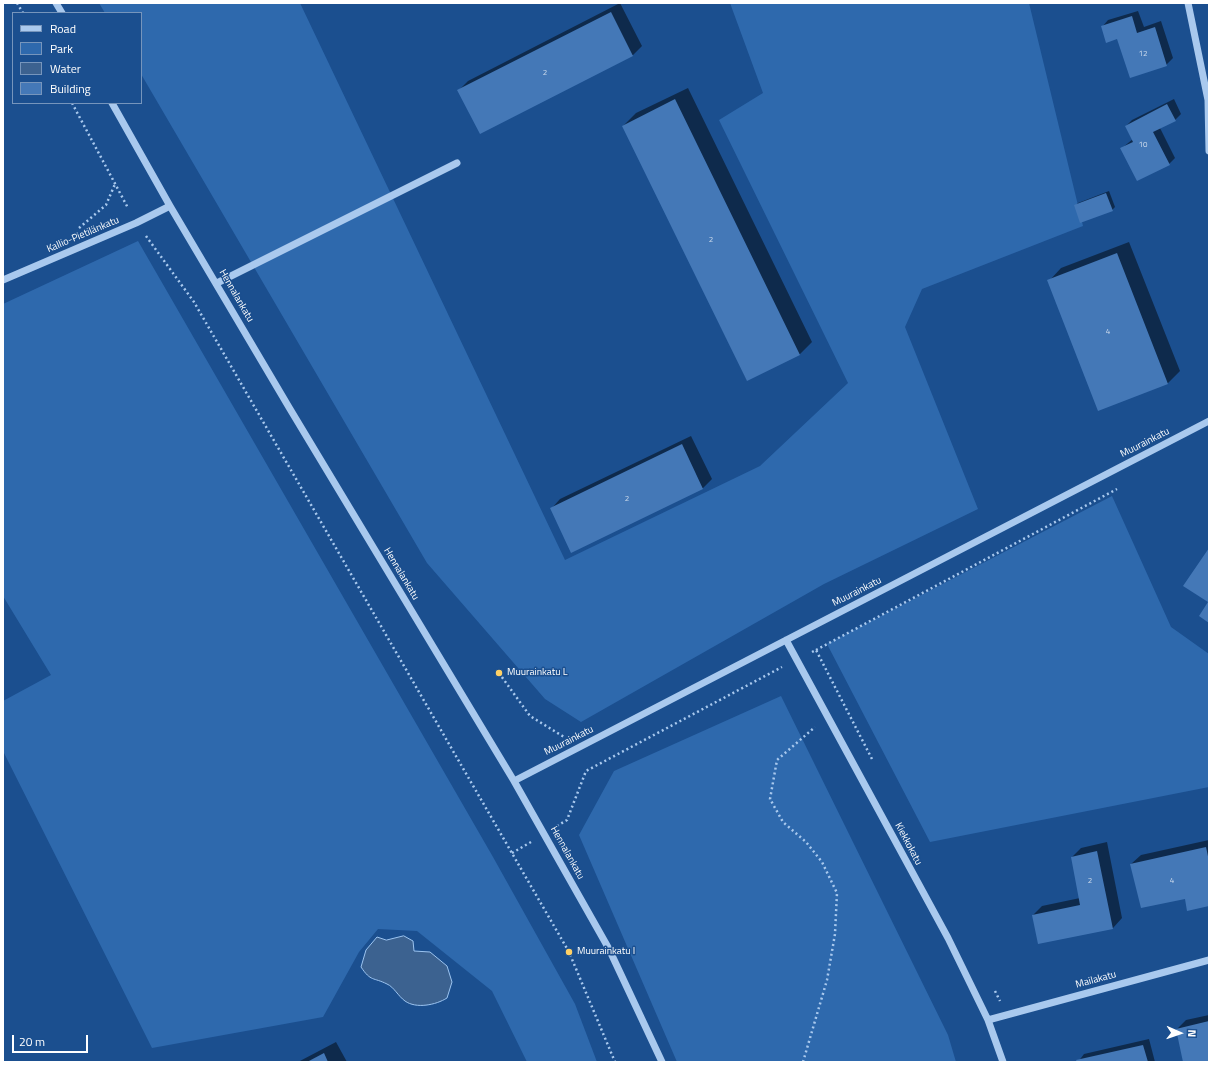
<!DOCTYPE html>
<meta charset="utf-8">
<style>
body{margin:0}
#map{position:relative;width:1212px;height:1065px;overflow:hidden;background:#1b4f8f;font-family:"Titillium Web",sans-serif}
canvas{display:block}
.frame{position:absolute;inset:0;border:4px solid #fff;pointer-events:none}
.legend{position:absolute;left:12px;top:12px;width:130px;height:92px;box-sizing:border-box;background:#1b4f8f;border:1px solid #7695bc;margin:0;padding:5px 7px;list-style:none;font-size:12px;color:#fff}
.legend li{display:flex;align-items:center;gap:8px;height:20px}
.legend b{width:20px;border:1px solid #7695bc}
.north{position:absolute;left:1160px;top:1013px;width:40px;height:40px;-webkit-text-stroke:3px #1b4f8f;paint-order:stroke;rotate:92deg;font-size:11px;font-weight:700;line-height:16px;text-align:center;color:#fff}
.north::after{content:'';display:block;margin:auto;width:14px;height:18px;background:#fff;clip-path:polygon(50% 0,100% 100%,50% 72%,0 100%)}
.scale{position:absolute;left:12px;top:1035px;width:76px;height:18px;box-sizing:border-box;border:2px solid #fff;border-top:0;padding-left:5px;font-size:12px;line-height:14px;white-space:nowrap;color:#fff;-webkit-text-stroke:3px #1b4f8f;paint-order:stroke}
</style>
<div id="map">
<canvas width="1212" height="1065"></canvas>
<div class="frame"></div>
<ul class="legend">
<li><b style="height:5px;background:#a9c9ee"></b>Road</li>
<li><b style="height:11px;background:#2e69ad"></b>Park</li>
<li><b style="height:11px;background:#3c6290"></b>Water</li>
<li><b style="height:11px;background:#4478b7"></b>Building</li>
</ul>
<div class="north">N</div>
<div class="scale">20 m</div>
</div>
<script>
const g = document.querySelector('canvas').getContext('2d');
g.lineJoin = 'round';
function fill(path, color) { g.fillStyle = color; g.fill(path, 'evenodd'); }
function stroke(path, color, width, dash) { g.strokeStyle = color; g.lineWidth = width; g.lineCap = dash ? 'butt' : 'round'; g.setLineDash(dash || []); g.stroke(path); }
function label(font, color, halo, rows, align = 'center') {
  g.font = font + ' "Titillium Web",sans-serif'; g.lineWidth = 3; g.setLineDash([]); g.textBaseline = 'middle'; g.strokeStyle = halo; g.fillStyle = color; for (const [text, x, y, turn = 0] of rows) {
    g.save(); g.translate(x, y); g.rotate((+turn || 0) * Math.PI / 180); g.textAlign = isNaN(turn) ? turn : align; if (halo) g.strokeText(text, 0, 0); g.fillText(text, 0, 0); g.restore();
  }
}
const green = new Path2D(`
 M 99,3 L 300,3 L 565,560 L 760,466 L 848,383 L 719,120 L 763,93 L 730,3 L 1029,3 L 1083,226 L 922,289 L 905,327 L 978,509 L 824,584 L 581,722 L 545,699 L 427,563 L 141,74 L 141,13 L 105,13 Z
 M 138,241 L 493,857 L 575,1004 L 597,1062 L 527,1062 L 492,991 L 417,931 L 378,929 L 359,952 L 323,1017 L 152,1048 L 3,751 L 3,701 L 51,675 L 3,596 L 3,304 Z
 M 1112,496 L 1171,627 L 1209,654 L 1209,787 L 930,842 L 827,644 Z
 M 781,696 L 948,1035 L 956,1062 L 677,1062 L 579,835 L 614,771 Z`);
const water = new Path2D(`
 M 404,936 L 413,941 L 414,951 L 430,952 L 447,966 L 452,982 L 447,998 C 436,1005 416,1009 405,1001 C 398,996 394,987 387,984 C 373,977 371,982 361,967 L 366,950 L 377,937 L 386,940 Z`);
const shadow = new Path2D(`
 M 620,3 L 642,46 L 633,55 L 459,90 L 468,81 Z
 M 1138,11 L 1144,27 L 1161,21 L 1173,58 L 1166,65 L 1118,38 L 1102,27 L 1108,20 Z
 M 688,88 L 812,342 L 800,354 L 747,380 L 623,126 L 636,113 Z
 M 1174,99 L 1181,114 L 1175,120 L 1160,128 L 1175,158 L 1169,164 L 1122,148 L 1133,139 L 1126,126 L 1132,120 Z
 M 1109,191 L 1115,207 L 1112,210 L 1075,206 L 1078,203 Z
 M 1129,242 L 1180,371 L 1167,384 L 1049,281 L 1061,268 Z
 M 691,436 L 712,479 L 703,488 L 551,509 L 560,499 Z
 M 1209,840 L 1209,905 L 1186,897 L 1131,864 L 1141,855 Z
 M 1107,842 L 1122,918 L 1113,928 L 1039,943 L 1033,915 L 1042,906 L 1080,898 L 1072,857 L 1081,848 Z
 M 1209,1015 L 1209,1062 L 1184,1062 L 1177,1029 L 1186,1020 Z
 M 1149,1039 L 1155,1062 L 1078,1062 L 1084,1054 Z
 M 336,1042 L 347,1062 L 298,1062 Z`);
const building = new Path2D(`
 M 611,12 L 633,56 L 480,134 L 457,90 Z
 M 1132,16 L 1137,33 L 1155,27 L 1167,66 L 1130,78 L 1117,39 L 1106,43 L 1101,26 Z
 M 675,99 L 800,355 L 747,381 L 622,126 Z
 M 1167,104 L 1176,121 L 1153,132 L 1170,165 L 1137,181 L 1120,148 L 1133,142 L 1125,126 Z
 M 1106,193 L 1113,211 L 1080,223 L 1074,205 Z
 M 1117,253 L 1168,384 L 1098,411 L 1047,280 Z
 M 682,444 L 703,489 L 571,553 L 550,508 Z
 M 1209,548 L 1209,623 L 1199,616 L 1208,602 L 1183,586 Z
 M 1206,847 L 1209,861 L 1209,906 L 1187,911 L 1185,899 L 1141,908 L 1130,864 Z
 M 1097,851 L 1113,929 L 1038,944 L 1032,915 L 1080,905 L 1071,857 Z
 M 1209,1021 L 1209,1062 L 1183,1062 L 1176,1029 Z
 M 1143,1045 L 1148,1062 L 1077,1062 L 1076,1060 Z
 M 324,1053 L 328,1062 L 307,1062 Z`);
const path = new Path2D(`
 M 17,3 L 23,13
 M 72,103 L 128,208
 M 79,228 L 106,205 L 115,184
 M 146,236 L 194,302 L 569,952 L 615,1062
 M 816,650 L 1117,489
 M 812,652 L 816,650 L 873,761
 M 499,673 L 530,716 L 564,737
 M 557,826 L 567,820 L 586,771 L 782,667
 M 512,853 L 531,842
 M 995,991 L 1000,1001
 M 803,1062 L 827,980 L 835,934 L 837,893 L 822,862 L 806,842 L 783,822 L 770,799 L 777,760 L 815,727`);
const minor = new Path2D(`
 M 56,3 L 62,13
 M 1188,3 L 1208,100 L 1209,151
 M 112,103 L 170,206 L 290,409 L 514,781 L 609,949 L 662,1062
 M 3,280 L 136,223 L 170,206
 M 217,283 L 457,163
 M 786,640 L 948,938 L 988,1020 L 1003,1062
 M 514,781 L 1209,421
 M 988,1020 L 1209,960`);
const markers = [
 [499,673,4,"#ffd166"],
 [569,952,4,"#ffd166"]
];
const numberNames = [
 ["12",1143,54],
 ["2",545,73],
 ["10",1143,145],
 ["2",711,240],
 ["4",1108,332],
 ["2",627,499],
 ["2",1090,881],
 ["4",1172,881]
];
const streetNames = [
 ["Kallio-Pietilänkatu",83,235,-23],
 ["Hennalankatu",236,296,60],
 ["Muurainkatu",1145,443,-27],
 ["Hennalankatu",401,574,59],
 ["Muurainkatu",857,592,-27],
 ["Muurainkatu",569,741,-27],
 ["Kiekkokatu",908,844,62],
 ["Hennalankatu",567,853,61],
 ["Mailakatu",1096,980,-15]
];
const poiNames = [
 ["Muurainkatu L",507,673],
 ["Muurainkatu I",577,952]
];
fill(green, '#2e69ad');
fill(water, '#3c6290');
stroke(water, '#9cc4f0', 1);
fill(shadow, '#0007');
fill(building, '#4478b7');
stroke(path, '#a9c9ee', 2.5, [2, 3]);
stroke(minor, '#a9c9ee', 7);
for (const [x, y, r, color] of markers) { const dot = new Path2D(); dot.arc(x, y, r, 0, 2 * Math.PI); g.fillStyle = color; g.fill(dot); stroke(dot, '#1b4f8f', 1.5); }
label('8px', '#d0dded', null, numberNames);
label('10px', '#fff', '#1b4f8f', streetNames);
label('10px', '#fff', '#1b4f8f', poiNames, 'left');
</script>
